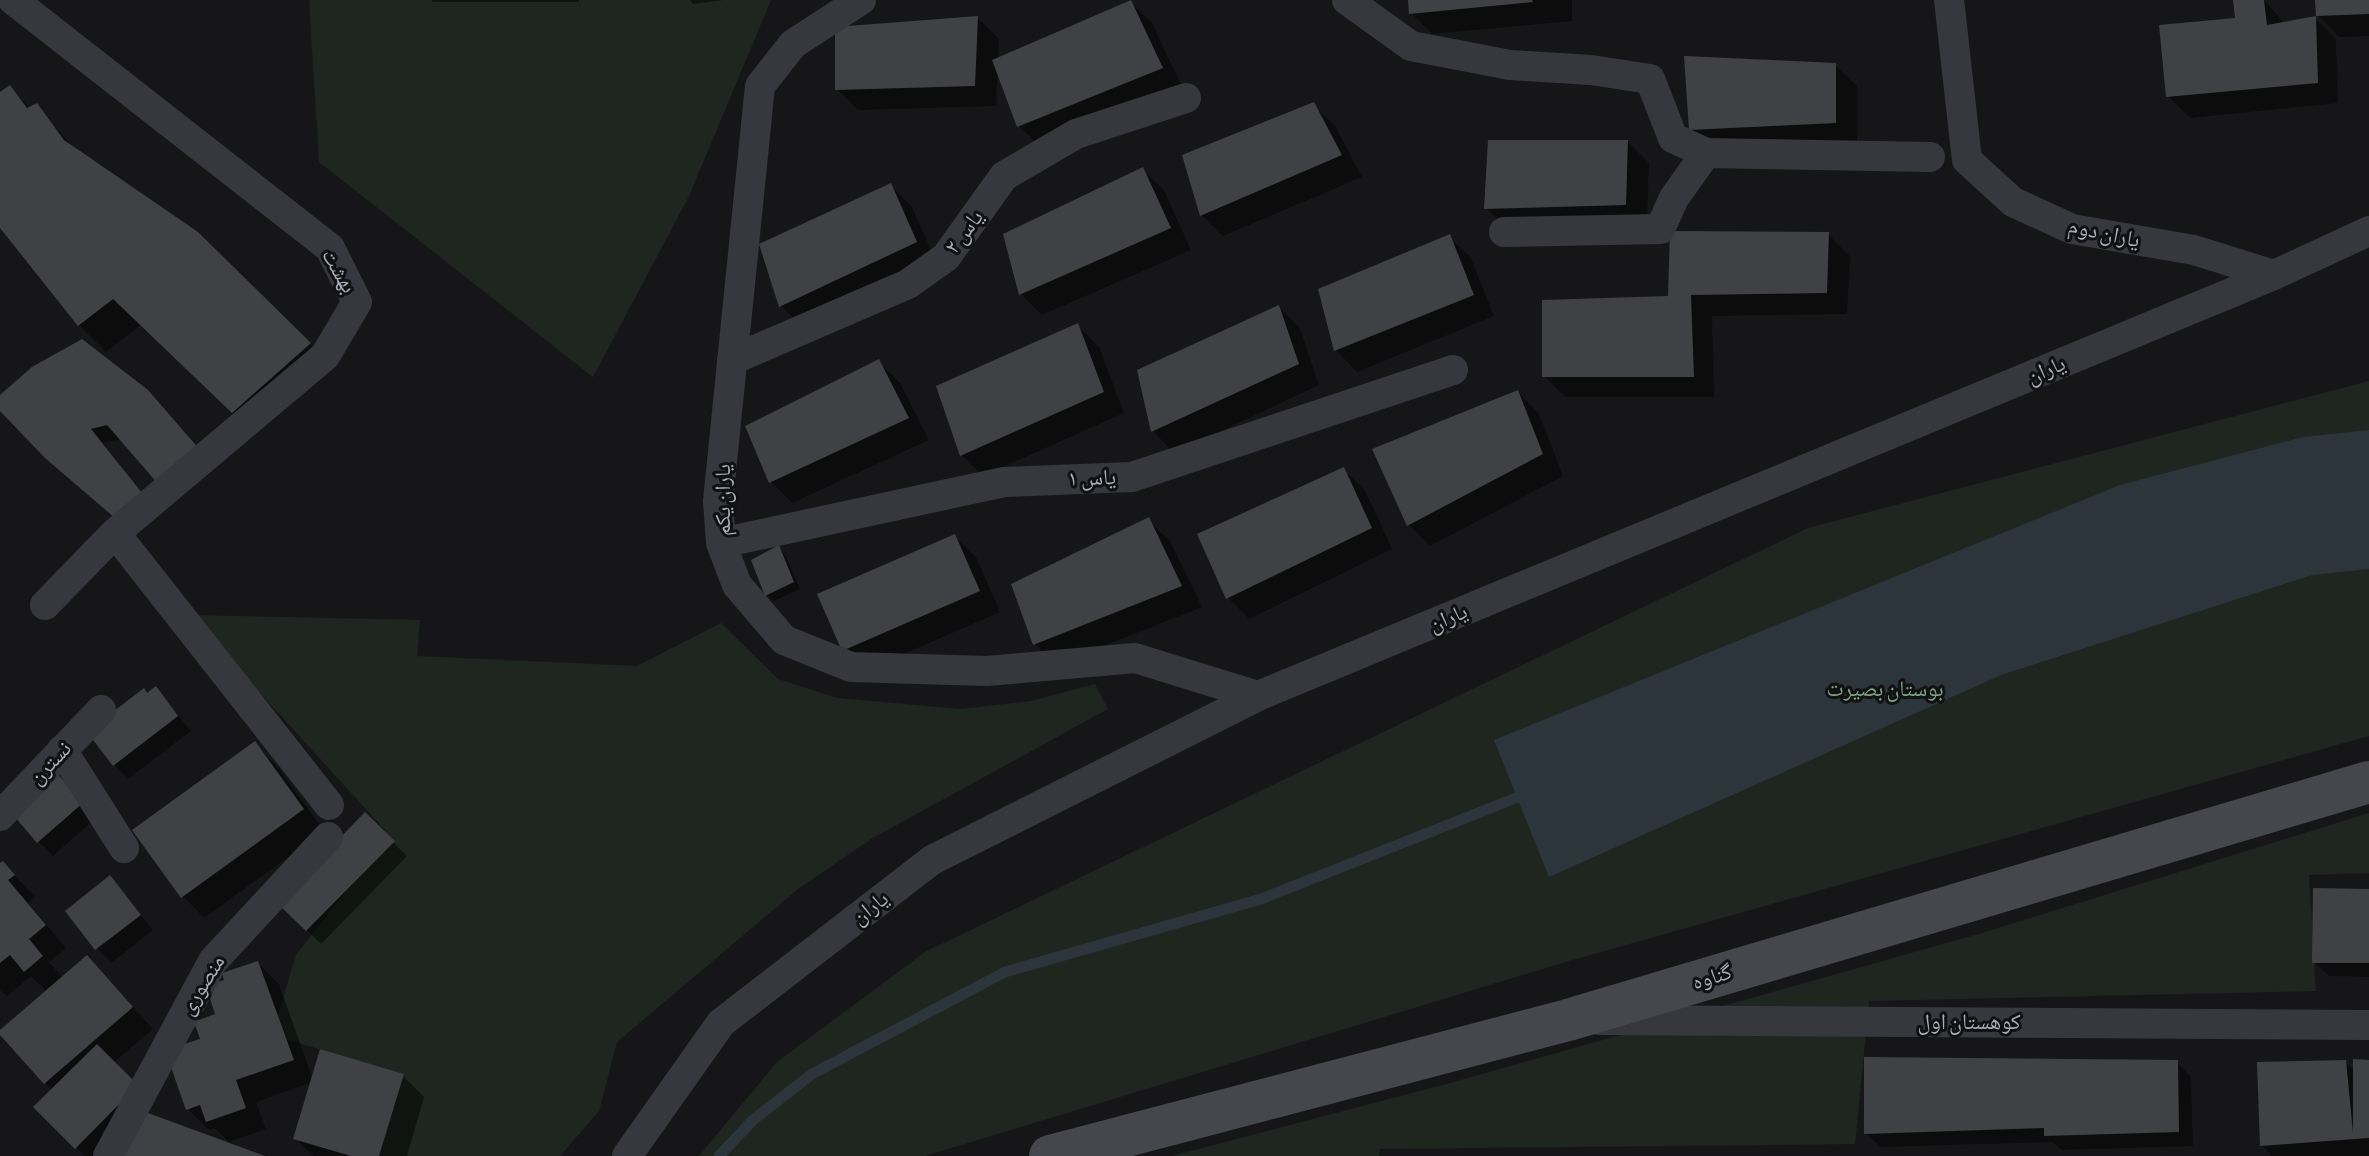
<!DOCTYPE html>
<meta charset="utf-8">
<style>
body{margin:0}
canvas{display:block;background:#161618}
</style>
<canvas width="2369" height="1156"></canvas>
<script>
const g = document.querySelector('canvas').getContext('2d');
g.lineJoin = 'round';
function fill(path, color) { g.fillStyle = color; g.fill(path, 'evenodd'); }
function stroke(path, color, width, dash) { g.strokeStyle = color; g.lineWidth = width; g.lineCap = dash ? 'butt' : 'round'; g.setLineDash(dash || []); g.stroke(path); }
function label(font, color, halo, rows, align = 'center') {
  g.font = font + ' "Asap Condensed","Noto Naskh Arabic",sans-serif'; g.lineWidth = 6; g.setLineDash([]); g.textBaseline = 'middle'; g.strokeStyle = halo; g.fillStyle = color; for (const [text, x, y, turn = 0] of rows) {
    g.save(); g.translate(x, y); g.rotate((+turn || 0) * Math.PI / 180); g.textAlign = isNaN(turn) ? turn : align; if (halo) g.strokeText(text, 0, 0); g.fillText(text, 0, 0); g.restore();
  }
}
const green = new Path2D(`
 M 309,0 L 771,0 L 689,196 L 593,377 L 319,162 Z
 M 2369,381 L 2369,736 L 1569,961 L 925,1156 L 699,1156 L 777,1062 L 925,952 L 1808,528 Z
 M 189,615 L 420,620 L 417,656 L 637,666 L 721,623 L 778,679 L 837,698 L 961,709 L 1031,701 L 1095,684 L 1108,709 L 871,839 L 798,889 L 617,1042 L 599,1111 L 560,1156 L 379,1156 L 404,1074 L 272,1035 L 296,955 L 349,887 L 394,840 Z
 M 2369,813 L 2369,873 L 2309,875 L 2316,991 L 1869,1001 L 1855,1144 L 1380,1149 L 1379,1156 L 1172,1156 L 1450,1083 L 1982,933 Z`);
const water = new Path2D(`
 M 2369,430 L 2369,569 L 2312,575 L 2001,675 L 1549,877 L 1494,740 L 2120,485 L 2303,437 Z`);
const shadow = new Path2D(`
 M 431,0 L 579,0 L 579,2 L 433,2 Z
 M 690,0 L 723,0 L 693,4 Z
 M 1410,0 L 1572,0 L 1572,21 L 1432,34 L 1411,13 Z
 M 2257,0 L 2264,0 L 2285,24 L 2315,18 L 2336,40 L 2338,103 L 2190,118 L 2168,96 Z
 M 2317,0 L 2369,0 L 2369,36 L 2339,37 L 2318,15 Z
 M 1130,2 L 1152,23 L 1183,89 L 1040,147 L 1019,126 L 998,68 L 996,106 L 858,110 L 837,89 L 978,18 L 999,39 L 998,60 Z
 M 1835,65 L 1857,86 L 1857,144 L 1712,150 L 1691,129 Z
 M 10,88 L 31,109 L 36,105 L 75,149 L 197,233 L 331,365 L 254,433 L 142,324 L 106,352 L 79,325 L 0,225 L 0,94 Z
 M 1313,105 L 1335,126 L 1362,177 L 1223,236 L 1202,215 Z
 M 1628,142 L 1649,163 L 1647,225 L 1507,230 L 1486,208 Z
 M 1142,169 L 1164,190 L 1191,250 L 1042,315 L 1021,294 Z
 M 891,186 L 912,207 L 937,264 L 802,327 L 781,306 Z
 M 1828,234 L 1850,256 L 1847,314 L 1712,316 L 1714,397 L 1565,397 L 1544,376 L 1670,298 Z
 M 1449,237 L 1471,258 L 1494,316 L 1357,372 L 1336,350 L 1320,290 Z
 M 1279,307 L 1300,328 L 1319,385 L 1174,453 L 1153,431 L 1139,371 Z
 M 1078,326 L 1099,347 L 1124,413 L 983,476 L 962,455 L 938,387 Z
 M 82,341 L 122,439 L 103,443 L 156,510 L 0,408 L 0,398 Z
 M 879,362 L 900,383 L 929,440 L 792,503 L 771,482 Z
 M 1518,392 L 1539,414 L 1563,476 L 1430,546 L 1409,525 Z
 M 1343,469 L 1365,490 L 1392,549 L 1249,619 L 1228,598 Z
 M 1148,520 L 1170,541 L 1202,607 L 1056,665 L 1035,644 Z
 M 954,536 L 976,557 L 1000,612 L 865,671 L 844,650 Z
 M 779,548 L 785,554 L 800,589 L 774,601 L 767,595 Z
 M 155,689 L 191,731 L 128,779 L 114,764 L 148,695 Z
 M 254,744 L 276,765 L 324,831 L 204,918 L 183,896 Z
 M 55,773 L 96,818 L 53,856 L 39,842 Z
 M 365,815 L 407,856 L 321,944 L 279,902 Z
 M 3,863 L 35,897 L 28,903 L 66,948 L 49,962 L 63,978 L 87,957 L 153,1029 L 113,1063 L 151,1100 L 96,1156 L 85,1156 L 36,1107 L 53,1091 L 45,1083 L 47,992 L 31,976 L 7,996 L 0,989 L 0,866 Z
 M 110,878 L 153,930 L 111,963 L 97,948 Z
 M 2369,891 L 2369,977 L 2329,976 L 2314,962 Z
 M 258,963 L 279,984 L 313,1080 L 403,1076 L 424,1097 L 407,1156 L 313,1156 L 295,1138 L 312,1082 L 256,1102 L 266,1129 L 229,1142 L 215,1128 L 209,1130 L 188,1109 L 202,1040 L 218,1015 L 227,981 Z
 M 2177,1062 L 2191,1077 L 2193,1146 L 2061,1150 L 2053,1142 L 1880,1147 L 1866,1133 Z
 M 2345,1062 L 2355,1071 L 2369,1062 L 2369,1156 L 2272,1156 L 2262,1145 Z`);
const stream = new Path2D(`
 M 719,1156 L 753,1120 L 812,1074 L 1005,972 L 1261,899 L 1531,792`);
const building = new Path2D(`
 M 1131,0 L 1163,68 L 1017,127 L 992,60 Z
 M 1408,0 L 1532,0 L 1533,2 L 1409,14 Z
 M 2233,0 L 2264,0 L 2267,25 L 2316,16 L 2318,83 L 2166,97 L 2159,25 L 2235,18 Z
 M 2315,0 L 2369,0 L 2369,14 L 2316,16 Z
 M 978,16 L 975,86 L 835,90 L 835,27 Z
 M 1684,56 L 1836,63 L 1836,123 L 1689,130 Z
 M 10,85 L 27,108 L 37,103 L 64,140 L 198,232 L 311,343 L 232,413 L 113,299 L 78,326 L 0,228 L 0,92 Z
 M 1314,102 L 1342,155 L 1200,216 L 1182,155 Z
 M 1488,140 L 1628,140 L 1626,205 L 1484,209 Z
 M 1143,167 L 1171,228 L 1019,295 L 1003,234 Z
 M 891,183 L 917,242 L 779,307 L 759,244 Z
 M 1670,231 L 1829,232 L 1827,293 L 1691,295 L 1694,377 L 1542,377 L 1542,300 L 1668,296 Z
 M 1450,234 L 1474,295 L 1334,351 L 1318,289 Z
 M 1279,305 L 1299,364 L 1151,432 L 1137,370 Z
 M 1078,323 L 1104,392 L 960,456 L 936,386 Z
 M 82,339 L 148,390 L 200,450 L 159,485 L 107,425 L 91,429 L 143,494 L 115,518 L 45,458 L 0,411 L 0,395 L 32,367 Z
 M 879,359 L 909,418 L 769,483 L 745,426 Z
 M 1518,390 L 1543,454 L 1407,526 L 1372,449 Z
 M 1344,467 L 1372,528 L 1226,599 L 1197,534 Z
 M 1149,517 L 1182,586 L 1033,645 L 1011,584 Z
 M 955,534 L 980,591 L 842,651 L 817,594 Z
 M 779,545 L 794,582 L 765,596 L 751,560 Z
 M 156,686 L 178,716 L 113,766 L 87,732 L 144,688 L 147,693 Z
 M 255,741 L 304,809 L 181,898 L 132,830 Z
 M 55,771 L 83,803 L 37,843 L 9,810 Z
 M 365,812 L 395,841 L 306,931 L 277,903 Z
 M 3,861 L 15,875 L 8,880 L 46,925 L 29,939 L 43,956 L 24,972 L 10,955 L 0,963 L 0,863 Z
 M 110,875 L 141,915 L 95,950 L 65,911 Z
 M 2313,888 L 2369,889 L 2369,963 L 2312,963 Z
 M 87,955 L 133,1007 L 44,1084 L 0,1035 L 0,1030 Z
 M 258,961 L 294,1060 L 236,1080 L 246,1108 L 206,1122 L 200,1105 L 186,1110 L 165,1050 L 200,1039 L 194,1022 L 215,1014 L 206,986 L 224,980 L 222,973 Z
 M 97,1044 L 138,1085 L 75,1149 L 33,1107 Z
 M 320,1049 L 404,1074 L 379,1156 L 351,1156 L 293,1139 Z
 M 1864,1057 L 2178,1060 L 2179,1132 L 2044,1136 L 2044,1128 L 1864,1134 Z
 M 2353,1059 L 2369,1060 L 2369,1138 L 2260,1146 L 2257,1062 L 2346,1060 L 2353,1133 Z
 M 137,1109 L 265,1156 L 119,1156 Z`);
const minor = new Path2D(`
 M 13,0 L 330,248 L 357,302 L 325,356 L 115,533 L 45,605
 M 861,0 L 793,44 L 760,86 L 718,501 L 721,543 L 737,585 L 784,640 L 851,667 L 987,671 L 1135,658 L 1258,696
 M 1347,0 L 1411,46 L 1510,65 L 1591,70 L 1650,79 L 1673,138 L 1706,153 L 1930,157
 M 1949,0 L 1967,160 L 2013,202 L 2072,229 L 2194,250 L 2274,275
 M 1504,232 L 1660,229 L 1674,198 L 1706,153
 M 732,360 L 908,284 L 946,257 L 1004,176 L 1076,134 L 1186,98
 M 115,533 L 329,805
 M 721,543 L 1004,482 L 1132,477 L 1453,370
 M 62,750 L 124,848
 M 0,816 L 101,710
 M 1599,1020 L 2369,1025
 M 108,1156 L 213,961 L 328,837
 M 627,1156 L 721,1023 L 932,860 L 1258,696 L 2274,275 L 2369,231`);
const secondary = new Path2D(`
 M 1050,1156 L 1568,1020 L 2369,782`);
const streetNames = [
 ["یاس ۲",964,232,-53],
 ["یاران دوم",2104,233,12],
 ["بهشت",339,271,60],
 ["یاران",2046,370,-23],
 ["یاس ۱",1092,478,-2],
 ["یاران یکم",723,500,-90],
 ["یاران",1448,618,-23],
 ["نسترن",50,763,-46],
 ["یاران",870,908,-38],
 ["گناوه",1712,977,-17],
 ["منصوری",202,985,-58],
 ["کوهستان اول",1969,1022]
];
const parkNames = [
 ["بوستان بصیرت",1885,689]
];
fill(green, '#1e261f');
fill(water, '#2c353c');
fill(shadow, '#0007');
stroke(stream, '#2c353c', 11);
fill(building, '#404145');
stroke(minor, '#37383d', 30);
stroke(secondary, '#45474d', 42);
label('22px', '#a8adb8', '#111113', streetNames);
label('22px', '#7fa381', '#111113', parkNames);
</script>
